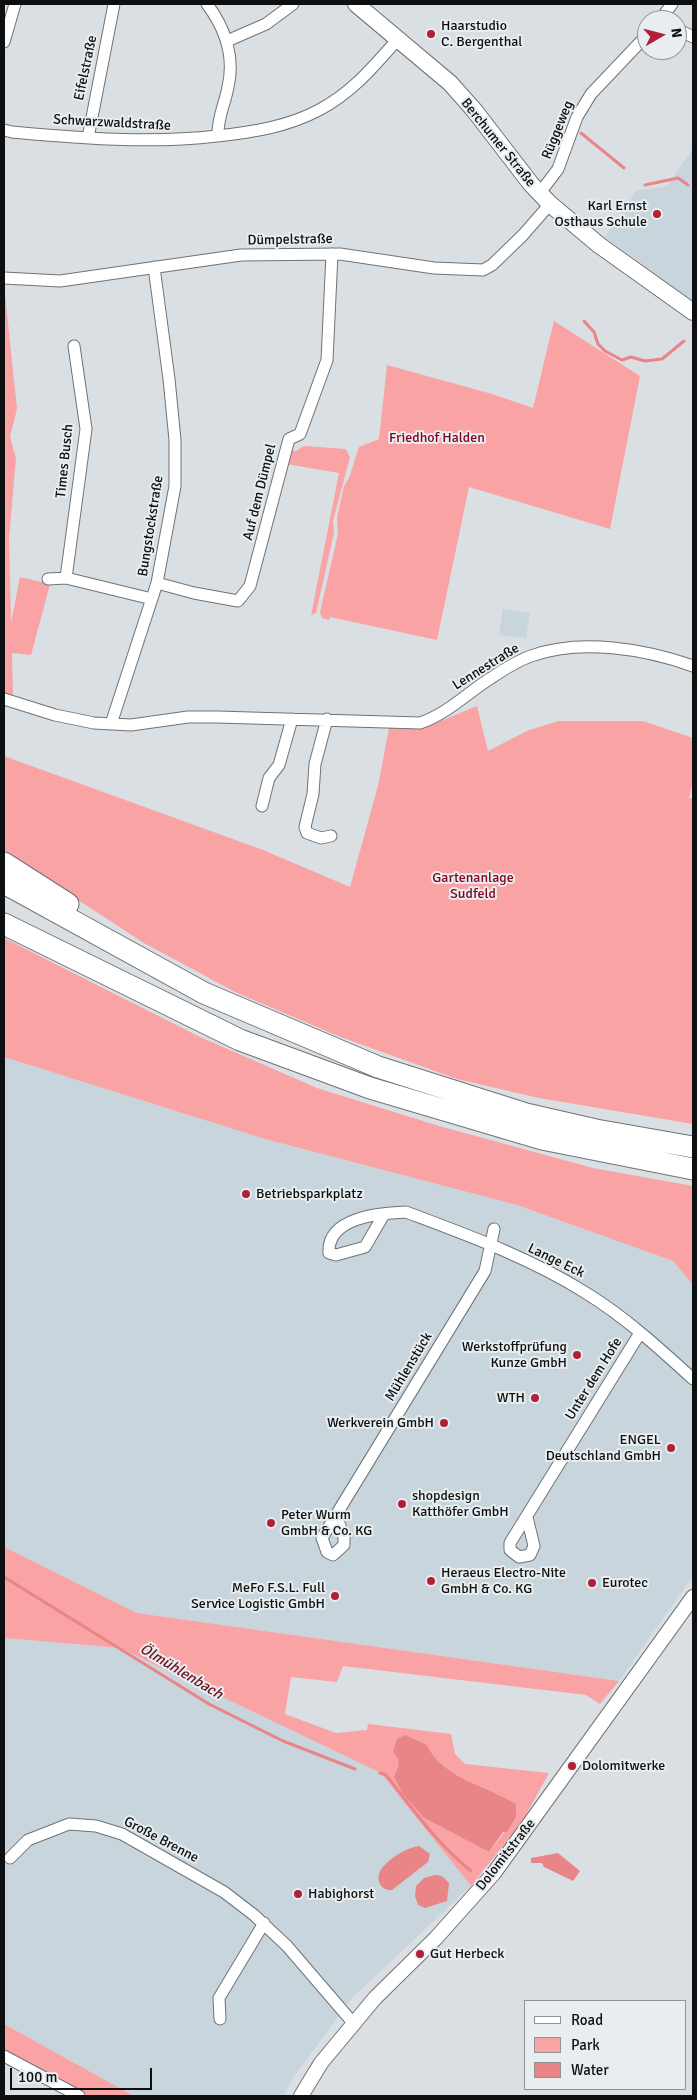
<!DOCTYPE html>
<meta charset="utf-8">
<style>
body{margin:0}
#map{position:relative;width:697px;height:2100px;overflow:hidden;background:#dadfe3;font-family:Signika,sans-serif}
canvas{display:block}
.frame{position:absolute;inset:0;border:5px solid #0e0f10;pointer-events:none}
.legend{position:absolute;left:524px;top:2000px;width:162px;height:90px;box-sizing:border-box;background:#e8edf0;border:1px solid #919496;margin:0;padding:6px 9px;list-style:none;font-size:15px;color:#0e0f10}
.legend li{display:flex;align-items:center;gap:10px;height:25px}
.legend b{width:25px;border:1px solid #919496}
.north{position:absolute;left:637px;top:10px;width:50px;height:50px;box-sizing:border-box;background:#e8edf0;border:1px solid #919496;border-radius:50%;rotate:82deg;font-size:14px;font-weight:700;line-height:20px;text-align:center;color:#0e0f10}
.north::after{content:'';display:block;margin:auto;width:18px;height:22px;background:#b21f37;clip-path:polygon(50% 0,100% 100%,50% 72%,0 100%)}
.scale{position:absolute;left:10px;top:2068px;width:142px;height:22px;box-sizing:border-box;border:2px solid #0e0f10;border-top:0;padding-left:6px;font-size:15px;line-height:18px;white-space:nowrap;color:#0e0f10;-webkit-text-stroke:4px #e8edf0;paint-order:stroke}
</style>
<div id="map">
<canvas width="697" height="2100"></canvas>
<div class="frame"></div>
<ul class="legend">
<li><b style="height:6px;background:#fff"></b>Road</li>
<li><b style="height:14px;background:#faa3a4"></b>Park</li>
<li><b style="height:14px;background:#ea8587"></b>Water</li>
</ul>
<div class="north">N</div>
<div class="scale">100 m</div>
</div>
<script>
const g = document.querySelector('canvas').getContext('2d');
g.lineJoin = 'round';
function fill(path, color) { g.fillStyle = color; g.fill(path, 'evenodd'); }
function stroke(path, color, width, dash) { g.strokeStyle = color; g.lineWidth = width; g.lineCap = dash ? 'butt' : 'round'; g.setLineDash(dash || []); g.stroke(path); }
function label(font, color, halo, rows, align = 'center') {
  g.font = font + ' Signika,sans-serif'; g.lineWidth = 4; g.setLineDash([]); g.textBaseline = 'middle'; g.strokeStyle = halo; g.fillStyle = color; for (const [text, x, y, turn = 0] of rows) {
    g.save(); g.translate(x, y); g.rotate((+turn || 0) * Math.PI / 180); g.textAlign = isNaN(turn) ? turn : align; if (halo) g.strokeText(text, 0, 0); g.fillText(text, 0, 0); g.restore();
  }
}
const built = new Path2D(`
 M 693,149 L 693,301 L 605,237 L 636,191 L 667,186 Z
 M 503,609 L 530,613 L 526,638 L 499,635 Z
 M 4,1057 L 265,1139 L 517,1205 L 673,1261 L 693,1285 L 693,1576 L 619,1681 L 137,1613 L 4,1547 Z
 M 4,1638 L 120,1648 L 382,1773 L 471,1886 L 352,1998 L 290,2082 L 284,2096 L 134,2096 L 4,2024 Z`);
const green = new Path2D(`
 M 4,285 L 17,409 L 10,437 L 16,458 L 9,538 L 11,623 L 20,577 L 50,584 L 31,655 L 12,653 L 13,696 L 4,693 Z
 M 554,321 L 640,376 L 610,529 L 469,487 L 437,640 L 330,617 L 329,620 L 322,618 L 320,612 L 338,534 L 337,518 L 344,486 L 349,478 L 359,447 L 379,439 L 387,365 L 492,394 L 533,408 Z
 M 304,446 L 346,449 L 350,457 L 333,521 L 334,533 L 316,613 L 311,615 L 339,473 L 286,464 L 288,450 L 296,451 Z
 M 477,706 L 488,751 L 527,731 L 558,721 L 643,721 L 693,738 L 693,781 L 689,798 L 693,799 L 693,1124 L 539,1098 L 457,1079 L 338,1036 L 235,992 L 144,943 L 4,852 L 4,756 L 263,850 L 350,887 L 378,786 L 389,728 L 419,728 L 431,725 Z
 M 4,938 L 200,1037 L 317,1088 L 439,1126 L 593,1168 L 693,1186 L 693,1285 L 673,1261 L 517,1205 L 265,1139 L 4,1057 Z
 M 4,1547 L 137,1613 L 619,1681 L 600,1704 L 586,1695 L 343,1666 L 337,1682 L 291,1677 L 285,1714 L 336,1733 L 367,1730 L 368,1724 L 451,1734 L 455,1754 L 465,1764 L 549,1773 L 522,1822 L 471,1886 L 381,1773 L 120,1648 L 4,1638 ZM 427,1745 C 442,1778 487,1785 515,1804 L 516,1817 L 489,1852 L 424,1818 L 400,1766 L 399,1758 Z
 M 4,2024 L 134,2096 L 88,2096 L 4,2050 Z`);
const water = new Path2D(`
 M 405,1735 L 427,1745 C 442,1778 488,1786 516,1804 L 516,1817 L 507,1832 L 503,1832 L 489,1852 L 424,1818 L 403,1794 L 394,1777 C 399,1766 402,1761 393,1752 L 397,1739 Z
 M 419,1846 L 430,1854 L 428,1862 L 392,1890 C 379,1891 375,1877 382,1868 C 391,1857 406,1848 419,1846 Z
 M 558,1853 L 580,1871 L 573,1881 L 544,1867 L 542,1863 L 531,1863 L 531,1858 Z
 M 435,1875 L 442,1876 L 449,1883 L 447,1901 L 425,1908 L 418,1905 L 415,1896 L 416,1886 L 424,1878 Z`);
const stream = new Path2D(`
 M 581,133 L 624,168
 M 645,185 L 678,178 L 688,185
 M 584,321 L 594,332 L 598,344 L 605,351 L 622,360 L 631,357 L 645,361 L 662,359 L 684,341
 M 4,1577 L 209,1704 L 283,1741 L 355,1769
 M 380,1773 L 386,1775 C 412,1808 438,1845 471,1871`);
const minor = new Path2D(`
 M 207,4 C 225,28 235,57 228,87 C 225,104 217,118 218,136
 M 660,20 L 672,4
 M 677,29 L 693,37
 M 227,41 L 266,24 L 293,4
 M 4,42 L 15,4
 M 4,130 L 12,132 C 81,138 148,144 217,136 C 253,132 287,127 319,110 C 352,93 374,66 398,39
 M 88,138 L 114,4
 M 539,194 L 558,169 L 577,117 L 591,94 L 647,35
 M 4,278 L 60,281 L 241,255 L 340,254 L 434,268 L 483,270 L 492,265 L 523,235 L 550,204
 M 74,346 L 86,429 L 66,578 L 152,599
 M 48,579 L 66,578
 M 157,583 L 194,593 L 238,601 L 250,586 L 289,439 L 300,434 L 327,360 L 332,254
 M 4,699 L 55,715 L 94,723 L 131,725 L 188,717 L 217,717 L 420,723 C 447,714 467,693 491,678 C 503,670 517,661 531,656 C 581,638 645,649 693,666
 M 327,719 L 315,764 L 313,794 L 305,827 L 307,833 L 321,838 L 331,836
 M 111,724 L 157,583 L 175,486 L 175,440 L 169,379 L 154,267
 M 262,806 L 269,778 L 279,765 L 292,719
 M 383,1216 L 365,1247 L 336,1255 L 329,1253 C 327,1217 380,1213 406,1212 C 467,1235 531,1258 586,1293 C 625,1317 659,1348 693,1379
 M 336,1515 L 344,1537 L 344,1545 L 333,1555 L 327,1552 L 322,1538 L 485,1271 L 494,1229
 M 527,1517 L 534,1546 L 530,1555 L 519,1557 L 510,1550 L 510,1543 L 640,1333
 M 10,1858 L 28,1840 L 69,1824 L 96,1826 L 122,1834 L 224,1892 L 254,1915 L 287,1946 L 354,2024
 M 220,2019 L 219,1998 L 264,1923
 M 4,2056 L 79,2096`);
const tertiary = new Path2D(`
 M 301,2096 L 321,2063 L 375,1998 L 436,1938 L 494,1873 L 693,1597`);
const secondary = new Path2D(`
 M 356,4 L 450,83 L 474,110 L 531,184 L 550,204 L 599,245 L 693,312`);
const motorway = new Path2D(`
 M 4,863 L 68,904
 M 4,883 L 204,993 L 378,1067 L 526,1114 L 596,1130 L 693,1147
 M 4,924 L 240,1040 L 370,1088 L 542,1139 L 693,1169`);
const markers = [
 [431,34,5,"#b21f37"],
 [657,214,5,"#b21f37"],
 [246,1194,5,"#b21f37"],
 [577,1355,5,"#b21f37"],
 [535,1398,5,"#b21f37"],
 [444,1423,5,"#b21f37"],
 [671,1448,5,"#b21f37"],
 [402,1504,5,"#b21f37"],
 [271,1523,5,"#b21f37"],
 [431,1581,5,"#b21f37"],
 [592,1583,5,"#b21f37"],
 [335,1596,5,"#b21f37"],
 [572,1766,5,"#b21f37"],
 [298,1894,5,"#b21f37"],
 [420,1954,5,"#b21f37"]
];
const poiNames = [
 ["Haarstudio",441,26],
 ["C. Bergenthal",441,42],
 ["Karl Ernst",647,206,"right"],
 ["Osthaus Schule",647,222,"right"],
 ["Betriebsparkplatz",256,1194],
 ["Werkstoffprüfung",567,1347,"right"],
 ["Kunze GmbH",567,1363,"right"],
 ["WTH",525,1398,"right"],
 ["Werkverein GmbH",434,1423,"right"],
 ["ENGEL",661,1440,"right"],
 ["Deutschland GmbH",661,1456,"right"],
 ["shopdesign",412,1496],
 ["Katthöfer GmbH",412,1512],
 ["Peter Wurm",281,1515],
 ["GmbH & Co. KG",281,1531],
 ["Heraeus Electro-Nite",441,1573],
 ["GmbH & Co. KG",441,1589],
 ["Eurotec",602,1583],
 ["MeFo F.S.L. Full",325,1588,"right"],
 ["Service Logistic GmbH",325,1604,"right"],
 ["Dolomitwerke",582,1766],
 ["Habighorst",308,1894],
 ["Gut Herbeck",430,1954]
];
const streetNames = [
 ["Eifelstraße",86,68,-78],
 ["Schwarzwaldstraße",112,123,3],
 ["Rüggeweg",558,130,-68],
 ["Berchumer Straße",498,143,51],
 ["Dümpelstraße",290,240,-1],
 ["Times Busch",65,461,-84],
 ["Auf dem Dümpel",260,492,-76],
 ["Bungstockstraße",151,526,-81],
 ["Lennestraße",486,667,-32],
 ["Lange Eck",556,1261,26],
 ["Mühlenstück",409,1367,-59],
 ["Unter dem Hofe",594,1379,-58],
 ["Große Brenne",161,1840,28],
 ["Dolomitstraße",506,1855,-52]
];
const parkNames = [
 ["Friedhof Halden",437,438],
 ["Gartenanlage",473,878],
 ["Sudfeld",473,894]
];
const waterNames = [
 ["Ölmühlenbach",181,1672,31]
];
fill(built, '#c9d5dd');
fill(green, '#faa3a4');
fill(water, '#ea8587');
stroke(stream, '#ea8587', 3);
stroke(minor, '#6f7376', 13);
stroke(tertiary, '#6f7376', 16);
stroke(secondary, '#6f7376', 18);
stroke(motorway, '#6f7376', 23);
stroke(minor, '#fff', 11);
stroke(tertiary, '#fff', 14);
stroke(secondary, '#fff', 16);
stroke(motorway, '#fff', 21);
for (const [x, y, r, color] of markers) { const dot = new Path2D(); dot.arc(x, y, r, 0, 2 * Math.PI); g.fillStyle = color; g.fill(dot); stroke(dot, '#e8edf0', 2); }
label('14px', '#0e0f10', '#e8edf0', poiNames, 'left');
label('14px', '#0e0f10', '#e8edf0', streetNames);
label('14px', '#840321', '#e8edf0', parkNames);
label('italic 15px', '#6d111f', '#e8edf0', waterNames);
</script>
